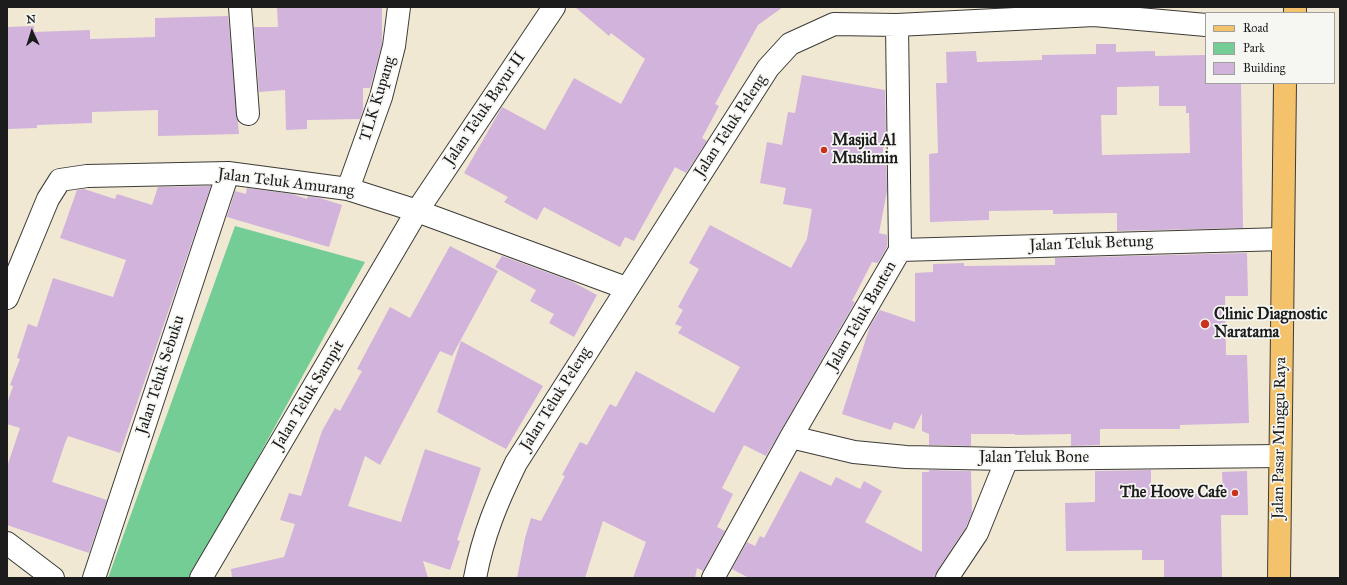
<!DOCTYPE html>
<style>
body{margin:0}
#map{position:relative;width:1347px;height:585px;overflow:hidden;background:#f0e8d2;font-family:"IM FELL Great Primer",serif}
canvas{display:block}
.frame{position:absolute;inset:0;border:8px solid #1c1c1c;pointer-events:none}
.legend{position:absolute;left:1205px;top:12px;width:130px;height:72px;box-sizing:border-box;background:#f6f6f2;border:1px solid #9f9f9c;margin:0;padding:5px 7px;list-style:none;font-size:12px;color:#1c1c1c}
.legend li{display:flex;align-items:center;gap:8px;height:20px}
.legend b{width:20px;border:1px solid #9f9f9c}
.north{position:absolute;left:12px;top:12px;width:40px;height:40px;-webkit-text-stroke:3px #f6f6f2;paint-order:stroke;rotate:356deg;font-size:11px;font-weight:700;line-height:16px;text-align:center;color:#1c1c1c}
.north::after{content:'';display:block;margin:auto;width:14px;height:18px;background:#1c1c1c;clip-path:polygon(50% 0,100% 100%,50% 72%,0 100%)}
</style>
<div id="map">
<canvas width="1347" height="585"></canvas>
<div class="frame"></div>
<ul class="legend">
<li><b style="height:5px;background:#f3c26a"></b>Road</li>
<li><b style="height:11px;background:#73cd94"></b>Park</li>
<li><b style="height:11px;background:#d1b3dc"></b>Building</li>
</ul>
<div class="north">N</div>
</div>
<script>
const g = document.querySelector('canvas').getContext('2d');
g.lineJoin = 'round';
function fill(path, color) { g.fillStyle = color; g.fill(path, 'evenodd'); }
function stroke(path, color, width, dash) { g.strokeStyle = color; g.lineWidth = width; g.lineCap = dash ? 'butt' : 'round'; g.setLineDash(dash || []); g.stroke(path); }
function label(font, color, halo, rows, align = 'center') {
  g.font = font + ' "IM FELL Great Primer",serif'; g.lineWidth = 3.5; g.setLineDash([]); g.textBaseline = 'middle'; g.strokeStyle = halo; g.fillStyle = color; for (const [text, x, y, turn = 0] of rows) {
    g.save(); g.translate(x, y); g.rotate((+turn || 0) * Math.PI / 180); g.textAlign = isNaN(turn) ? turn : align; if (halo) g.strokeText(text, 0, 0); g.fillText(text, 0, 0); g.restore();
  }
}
const green = new Path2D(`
 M 235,226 L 365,262 L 192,578 L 108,578 Z`);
const building = new Path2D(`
 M 277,7 L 382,7 L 382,44 L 370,88 L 363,88 L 363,109 L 360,119 L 307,120 L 307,129 L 286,130 L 285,90 L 259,92 L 254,27 L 278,27 Z
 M 575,7 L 783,7 L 758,25 L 715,104 L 719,106 L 702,138 L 707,141 L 686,173 L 675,167 L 634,241 L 625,237 L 620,247 L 544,207 L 537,220 L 504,202 L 508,197 L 464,173 L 502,107 L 545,130 L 574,78 L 621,104 L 645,59 L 611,33 L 609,36 Z
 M 228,16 L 239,134 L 158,136 L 158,110 L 92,112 L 92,123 L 37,125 L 37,128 L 7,129 L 7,27 L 34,26 L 34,32 L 90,30 L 90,39 L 155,37 L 155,18 Z
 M 1096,44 L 1116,44 L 1116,52 L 1155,51 L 1155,56 L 1206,55 L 1206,83 L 1241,83 L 1243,228 L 1117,231 L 1117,213 L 1053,214 L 1053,210 L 989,211 L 989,220 L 930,222 L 929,154 L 938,153 L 936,83 L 947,83 L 946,52 L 976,51 L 977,62 L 1042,60 L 1042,55 L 1096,54 ZM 1159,86 L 1159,106 L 1186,106 L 1186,113 L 1189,113 L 1190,153 L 1102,155 L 1101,115 L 1117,115 L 1117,87 Z
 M 802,75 L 885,90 L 886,133 L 882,155 L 886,155 L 887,191 L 879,233 L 887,235 L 887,247 L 878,263 L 872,262 L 852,301 L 855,302 L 766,456 L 744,445 L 722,488 L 733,494 L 717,527 L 725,531 L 703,571 L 697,568 L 695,578 L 633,578 L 646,542 L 603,521 L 585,578 L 517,578 L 525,538 L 531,518 L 541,521 L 565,476 L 562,475 L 580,442 L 587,445 L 610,404 L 616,407 L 636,371 L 714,413 L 740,367 L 678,333 L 682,327 L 675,324 L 683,310 L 678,307 L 699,269 L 689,263 L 710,225 L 791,268 L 807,239 L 812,209 L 783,204 L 786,188 L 760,183 L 767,142 L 782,145 L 788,112 L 795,113 Z
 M 211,186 L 120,453 L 68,436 L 65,443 L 52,482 L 107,500 L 89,553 L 7,525 L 7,467 L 20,428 L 7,424 L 7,404 L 13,386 L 10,385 L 20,359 L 17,358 L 28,324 L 37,327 L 53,278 L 113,297 L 126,260 L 60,238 L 77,190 L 84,189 L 115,199 L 117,194 L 152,205 L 158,187 Z
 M 247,188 L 292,194 L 307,199 L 308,196 L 320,198 L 342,205 L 329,247 L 227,217 L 235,191 L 246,194 Z
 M 450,246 L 498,271 L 452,356 L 440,351 L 380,465 L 365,456 L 348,506 L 401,522 L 425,449 L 481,468 L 457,540 L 460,541 L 450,570 L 423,561 L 428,578 L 232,578 L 231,569 L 284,557 L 295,524 L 280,520 L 289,493 L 301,496 L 322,431 L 335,408 L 340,411 L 362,371 L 357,369 L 390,307 L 410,318 Z
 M 1247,253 L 1248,296 L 1225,296 L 1226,355 L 1247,355 L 1249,423 L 1180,425 L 1180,429 L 1100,429 L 1100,445 L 1071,446 L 1071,434 L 1015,435 L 1015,434 L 971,434 L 971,446 L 929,445 L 929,434 L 922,431 L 922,413 L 914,429 L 894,422 L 891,430 L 842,414 L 870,326 L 880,310 L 915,322 L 915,273 L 933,272 L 933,264 L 964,263 L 964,266 L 1055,265 L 1055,258 Z
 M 502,256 L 571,281 L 597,295 L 574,337 L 549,323 L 554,314 L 530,301 L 536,290 L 495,267 Z
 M 461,341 L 543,386 L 506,449 L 437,412 Z
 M 929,470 L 971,471 L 972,513 L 966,527 L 937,571 L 935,578 L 749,578 L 732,569 L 747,542 L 755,546 L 760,536 L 764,538 L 800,471 L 831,486 L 836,477 L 860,489 L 864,481 L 882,491 L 865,522 L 922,552 L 922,472 L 929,472 Z
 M 1151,470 L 1151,494 L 1223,493 L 1222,472 L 1247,471 L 1248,515 L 1221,515 L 1222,578 L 1164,578 L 1164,560 L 1142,560 L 1142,550 L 1066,551 L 1065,503 L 1095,502 L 1095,471 Z`);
const minor = new Path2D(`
 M 240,7 L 248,114
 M 348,189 L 381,97 L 394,46 L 399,7
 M 900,250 L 1283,239
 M 7,298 L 48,199 L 60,180 L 87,176 L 228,173 L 348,189 L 417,211 L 626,288
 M 791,437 L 854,452 L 906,457 L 1007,459 L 1280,456
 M 7,543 L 53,578
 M 94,578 L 228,173
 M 201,578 L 417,211 L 554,7
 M 475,578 C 483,535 497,502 516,463 L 768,68 L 790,44 L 834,24 L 897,25 L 1094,15 L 1206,25
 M 713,578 L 791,437 L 900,250 L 897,25
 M 947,578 L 977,533 L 1007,459`);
const major = new Path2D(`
 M 1295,13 L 1295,7
 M 1279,578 L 1285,83`);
const markers = [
 [824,150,4,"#c8321e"],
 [1205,324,5,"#c8321e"],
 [1235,493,4,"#c8321e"]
];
const streetNames = [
 ["TLK Kupang",378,99,-73],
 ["Jalan Teluk Bayur II",485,109,-56],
 ["Jalan Teluk Peleng",731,126,-57],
 ["Jalan Teluk Amurang",286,183,7],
 ["Jalan Teluk Betung",1091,244,-2],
 ["Jalan Teluk Banten",862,316,-60],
 ["Jalan Teluk Sebuku",161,375,-72],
 ["Jalan Teluk Sampit",309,395,-59],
 ["Jalan Teluk Peleng",556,399,-58],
 ["Jalan Pasar Minggu Raya",1280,438,-89],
 ["Jalan Teluk Bone",1034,458]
];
const poiNames = [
 ["Masjid Al",832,141],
 ["Muslimin",832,159],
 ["Clinic Diagnostic",1214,315],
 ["Naratama",1214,333],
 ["The Hoove Cafe",1227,493,"right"]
];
fill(green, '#73cd94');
fill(building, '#d1b3dc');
stroke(minor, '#3c3b37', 24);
stroke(major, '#3c3b37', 24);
stroke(minor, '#fff', 22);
stroke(major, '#f3c26a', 22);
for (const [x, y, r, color] of markers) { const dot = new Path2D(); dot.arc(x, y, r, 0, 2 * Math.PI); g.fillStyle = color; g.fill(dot); stroke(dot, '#f6f6f2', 1.5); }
label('16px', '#1c1c1c', '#f6f6f2', streetNames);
label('bold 16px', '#1c1c1c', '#f6f6f2', poiNames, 'left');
</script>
